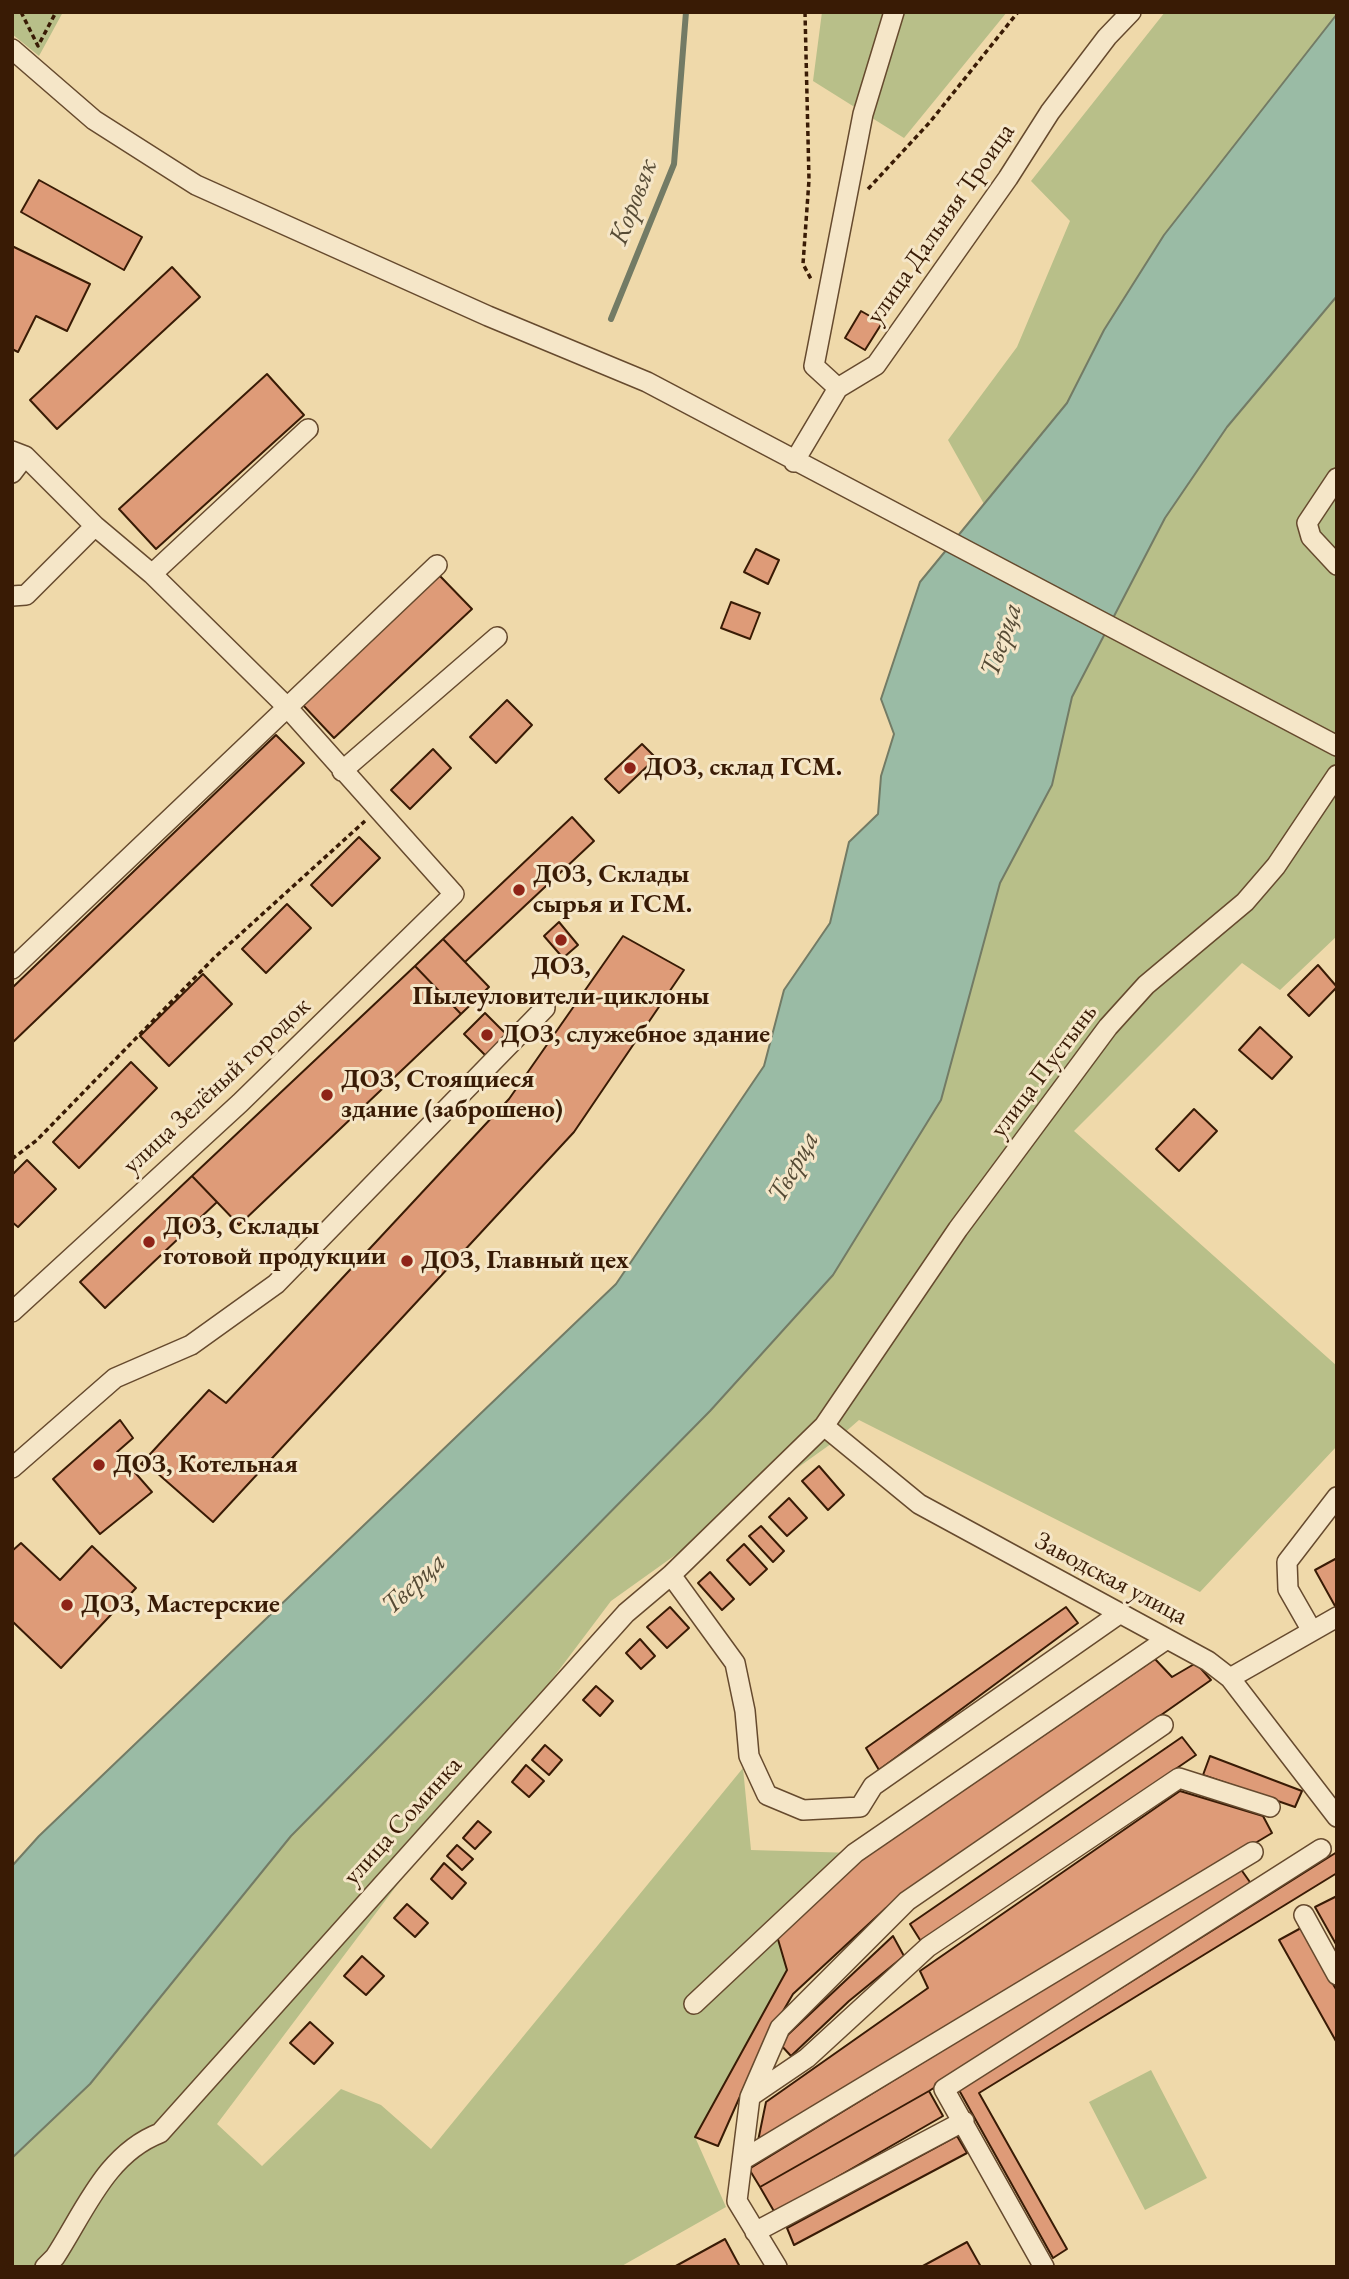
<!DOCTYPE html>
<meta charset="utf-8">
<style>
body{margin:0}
#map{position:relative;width:1349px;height:2279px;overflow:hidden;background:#efd9aa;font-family:"EB Garamond",serif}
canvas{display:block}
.frame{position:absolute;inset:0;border:14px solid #391b05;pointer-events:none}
</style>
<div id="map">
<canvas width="1349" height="2279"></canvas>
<div class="frame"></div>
</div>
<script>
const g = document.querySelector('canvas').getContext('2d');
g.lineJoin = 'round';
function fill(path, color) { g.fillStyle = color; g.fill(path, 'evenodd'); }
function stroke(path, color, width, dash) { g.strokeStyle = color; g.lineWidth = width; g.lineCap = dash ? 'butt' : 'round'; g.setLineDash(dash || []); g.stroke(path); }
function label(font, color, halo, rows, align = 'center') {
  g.font = font + ' "EB Garamond",serif'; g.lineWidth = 6; g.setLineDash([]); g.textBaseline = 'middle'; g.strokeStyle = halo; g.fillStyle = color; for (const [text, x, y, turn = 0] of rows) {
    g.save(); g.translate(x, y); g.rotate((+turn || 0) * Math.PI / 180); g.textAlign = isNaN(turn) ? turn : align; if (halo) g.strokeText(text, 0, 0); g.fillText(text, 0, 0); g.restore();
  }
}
const green = new Path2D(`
 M 12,12 L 63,12 L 39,56 L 12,34 Z
 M 822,12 L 1007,12 L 904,138 L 813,81 Z
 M 1165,12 L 1337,14 L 1164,235 L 1104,330 L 1067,403 L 984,504 L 948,440 L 1017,347 L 1070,221 L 1031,181 Z
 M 1337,296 L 1337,936 L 1280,990 L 1242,963 L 1074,1131 L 1337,1366 L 1337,1446 L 1200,1592 L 859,1420 L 835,1441 L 611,1601 L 217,2124 L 262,2166 L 341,2089 L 381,2105 L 431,2149 L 743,1768 L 751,1850 L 855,1853 L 775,1929 L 787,1970 L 695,2137 L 726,2207 L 620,2267 L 12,2267 L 12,2158 L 90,2084 L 291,1836 L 710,1411 L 941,1100 L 1000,883 L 1052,785 L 1072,697 L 1165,518 L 1227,427 Z
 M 1151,2070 L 1207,2178 L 1145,2210 L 1089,2102 Z`);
const water = new Path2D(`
 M 1337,14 L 1337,296 L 1227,427 L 1165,518 L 1072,697 L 1052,785 L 1000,883 L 941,1100 L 833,1275 L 710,1411 L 291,1836 L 90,2084 L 12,2158 L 12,1866 L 39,1836 L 616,1284 L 764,1066 L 784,990 L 830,923 L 849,842 L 878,814 L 881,776 L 894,734 L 881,699 L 920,582 L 1067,403 L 1104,330 L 1164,235 Z`);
const stream = new Path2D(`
 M 611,319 L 674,164 L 686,12`);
const building = new Path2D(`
 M 39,180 L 142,237 L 124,270 L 21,212 Z
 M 12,246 L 90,284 L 67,331 L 36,316 L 18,352 L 12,349 Z
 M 172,267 L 200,297 L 57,429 L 30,400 Z
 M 861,311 L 882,323 L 865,350 L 845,338 Z
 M 267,374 L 304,415 L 156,549 L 119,509 Z
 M 756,549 L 779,560 L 768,584 L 744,572 Z
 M 439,575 L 472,609 L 334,738 L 302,704 Z
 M 731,602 L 760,613 L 750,639 L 721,628 Z
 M 507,700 L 532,725 L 496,763 L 470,737 Z
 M 276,735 L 304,763 L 12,1043 L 12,988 Z
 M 642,744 L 656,758 L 619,793 L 605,779 Z
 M 433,749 L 451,768 L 410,809 L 391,790 Z
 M 572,817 L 594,841 L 465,962 L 443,939 Z
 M 359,837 L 380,858 L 332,906 L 311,885 Z
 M 287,904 L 311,928 L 266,973 L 242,949 Z
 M 559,922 L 578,945 L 563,958 L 544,936 Z
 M 623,936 L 684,970 L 574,1132 L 213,1522 L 156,1472 L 141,1464 L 209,1390 L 226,1403 L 509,1099 Z
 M 443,939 L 489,987 L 461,1014 L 415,966 Z
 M 1318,965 L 1337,987 L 1309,1016 L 1288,995 Z
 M 415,966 L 461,1014 L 239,1225 L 192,1176 Z
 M 203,974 L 232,1004 L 169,1066 L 140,1036 Z
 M 485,1013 L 509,1037 L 488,1058 L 464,1034 Z
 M 1260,1027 L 1292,1057 L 1272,1079 L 1239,1050 Z
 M 131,1062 L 157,1088 L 79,1168 L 53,1142 Z
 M 1194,1109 L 1217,1131 L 1179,1171 L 1156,1149 Z
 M 27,1160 L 56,1189 L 18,1227 L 12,1222 L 12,1175 Z
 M 192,1176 L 217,1202 L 105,1308 L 80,1282 Z
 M 120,1420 L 133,1438 L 117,1452 L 152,1492 L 100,1534 L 53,1479 Z
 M 819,1466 L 844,1495 L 828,1510 L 802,1481 Z
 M 789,1498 L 807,1518 L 787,1536 L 769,1517 Z
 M 761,1526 L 784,1551 L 773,1562 L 749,1536 Z
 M 21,1543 L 60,1580 L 92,1546 L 136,1588 L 61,1668 L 12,1621 L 12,1551 Z
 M 744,1544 L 767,1569 L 750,1585 L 727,1560 Z
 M 1337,1558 L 1337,1605 L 1335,1606 L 1315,1570 Z
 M 710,1572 L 734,1599 L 722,1610 L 698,1583 Z
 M 670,1607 L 689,1628 L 667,1648 L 647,1627 Z
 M 1066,1607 L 1078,1623 L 879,1770 L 866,1748 Z
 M 640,1639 L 655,1656 L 641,1669 L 626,1653 Z
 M 1155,1659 L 1172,1677 L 1196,1663 L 1211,1680 L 886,1908 L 793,1994 L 761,2049 L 718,2146 L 695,2137 L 787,1970 L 777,1936 L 858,1862 Z
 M 596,1686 L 613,1701 L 600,1716 L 583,1700 Z
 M 1182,1737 L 1196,1755 L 922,1943 L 910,1924 Z
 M 545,1745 L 562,1760 L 549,1775 L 532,1760 Z
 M 1210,1756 L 1302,1791 L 1295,1807 L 1203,1775 Z
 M 526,1765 L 544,1781 L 529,1797 L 512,1782 Z
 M 1180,1791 L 1263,1816 L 1272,1833 L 758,2141 L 766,2102 L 928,1988 L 920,1971 Z
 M 478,1821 L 491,1832 L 475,1849 L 463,1838 Z
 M 457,1845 L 473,1859 L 462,1870 L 447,1856 Z
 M 1337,1852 L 1337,1873 L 979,2093 L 1067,2249 L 1053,2258 L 959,2090 Z
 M 444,1863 L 466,1883 L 452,1899 L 431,1879 Z
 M 1240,1868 L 1252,1885 L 929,2091 L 760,2187 L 749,2169 Z
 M 1337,1896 L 1337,1946 L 1315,1907 Z
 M 407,1904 L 428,1923 L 415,1937 L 394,1918 Z
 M 1301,1928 L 1337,1991 L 1337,2043 L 1279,1940 Z
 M 893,1936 L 904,1956 L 849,2001 L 791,2056 L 779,2043 Z
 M 362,1956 L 384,1976 L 366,1995 L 344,1976 Z
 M 310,2022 L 333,2043 L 314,2064 L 290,2043 Z
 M 929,2091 L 943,2116 L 775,2213 L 760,2187 Z
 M 957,2136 L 967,2153 L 794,2245 L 787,2228 Z
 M 725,2239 L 740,2267 L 674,2267 Z
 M 967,2242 L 981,2267 L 921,2267 Z`);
const path = new Path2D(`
 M 21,12 L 38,46 L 56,12
 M 805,12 L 809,180 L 803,264 L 811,279
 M 868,189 L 930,122 L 1018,12
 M 12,1159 L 37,1140 L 214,958 L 365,821`);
const minor = new Path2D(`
 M 12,49 L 94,120 L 196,185 L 488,316 L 647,382 L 1337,746
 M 838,388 L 814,366 L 863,114 L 894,12
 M 12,451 L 25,456 L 95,526 L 26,595 L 12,596
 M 794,462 L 838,388 L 876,365 L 1008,178 L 1050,112 L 1107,37 L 1131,12
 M 12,473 L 25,456
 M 1337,478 L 1307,523 L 1311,537 L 1337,565
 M 152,574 L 308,429
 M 342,771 L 497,637
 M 12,969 L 437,565
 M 12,1312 L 240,1103 L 454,894 L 286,706 L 152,574 L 95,526
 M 824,1426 L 919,1504 L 1208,1661 L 1230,1678 L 1337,1817
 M 12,1468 L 115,1378 L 191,1345 L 276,1284 L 545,1008
 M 671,1575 L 735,1663 L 745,1711 L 749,1756 L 767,1795 L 803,1810 L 860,1807 L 873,1786 L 1119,1614
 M 1312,1631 L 1288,1589 L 1287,1562 L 1337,1497
 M 1230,1678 L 1337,1617
 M 1304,1915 L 1337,1975
 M 694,2004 L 855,1853 L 1167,1639
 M 751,2096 L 807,2058 L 928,1947 L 1179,1778 L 1270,1807
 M 744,2159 L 1253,1852
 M 755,2232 L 964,2121
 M 45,2267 L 55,2257 C 85,2211 106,2154 160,2133 L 626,1613 L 671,1575 L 824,1426 L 958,1229 L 1108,1027 L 1146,985 L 1245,902 L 1276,866 L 1337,775
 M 777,2267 L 737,2201 L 750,2097 L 780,2028 L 907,1901 L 1163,1725
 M 1044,2267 L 944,2089 L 1321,1849`);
const markers = [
 [630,768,7,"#8f2418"],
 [519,890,7,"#8f2418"],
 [561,940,7,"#8f2418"],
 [487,1035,7,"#8f2418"],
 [327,1095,7,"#8f2418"],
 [149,1242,7,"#8f2418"],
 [407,1261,7,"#8f2418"],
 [99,1465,7,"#8f2418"],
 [67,1605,7,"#8f2418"]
];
const streetNames = [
 ["улица Дальняя Троица",941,224,-55],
 ["улица Пустынь",1044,1071,-53],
 ["улица Зелёный городок",217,1086,-43],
 ["Заводская улица",1111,1579,28],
 ["улица Соминка",403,1821,-48]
];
const poiNames = [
 ["ДОЗ, склад ГСМ.",644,768],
 ["ДОЗ, Склады",533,875],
 ["сырья и ГСМ.",533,905],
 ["ДОЗ,",561,967,"center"],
 ["Пылеуловители-циклоны",561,997,"center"],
 ["ДОЗ, служебное здание",501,1035],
 ["ДОЗ, Стоящиеся",341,1080],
 ["здание (заброшено)",341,1110],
 ["ДОЗ, Склады",163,1227],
 ["готовой продукции",163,1257],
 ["ДОЗ, Главный цех",421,1261],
 ["ДОЗ, Котельная",113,1465],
 ["ДОЗ, Мастерские",81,1605]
];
const waterNames = [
 ["Коровяк",634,202,-69],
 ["Тверца",1002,640,-71],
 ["Тверца",794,1167,-61],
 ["Тверца",414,1584,-43]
];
fill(green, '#b8bf89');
fill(water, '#9abba5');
stroke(water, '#737b65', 2);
stroke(stream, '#737b65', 6);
fill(building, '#de9b78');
stroke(building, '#391b05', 2);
stroke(minor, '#664a2e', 22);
stroke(path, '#391b05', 3.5, [5, 3.5]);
stroke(minor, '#f5e6c8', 19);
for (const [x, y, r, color] of markers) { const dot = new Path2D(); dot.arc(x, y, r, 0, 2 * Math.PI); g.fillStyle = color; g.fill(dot); stroke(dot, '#f5e6c8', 2.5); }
label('26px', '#391b05', '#f5e6c8', streetNames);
label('bold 26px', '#391b05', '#f5e6c8', poiNames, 'left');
label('italic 28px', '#564b35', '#f5e6c8', waterNames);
</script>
